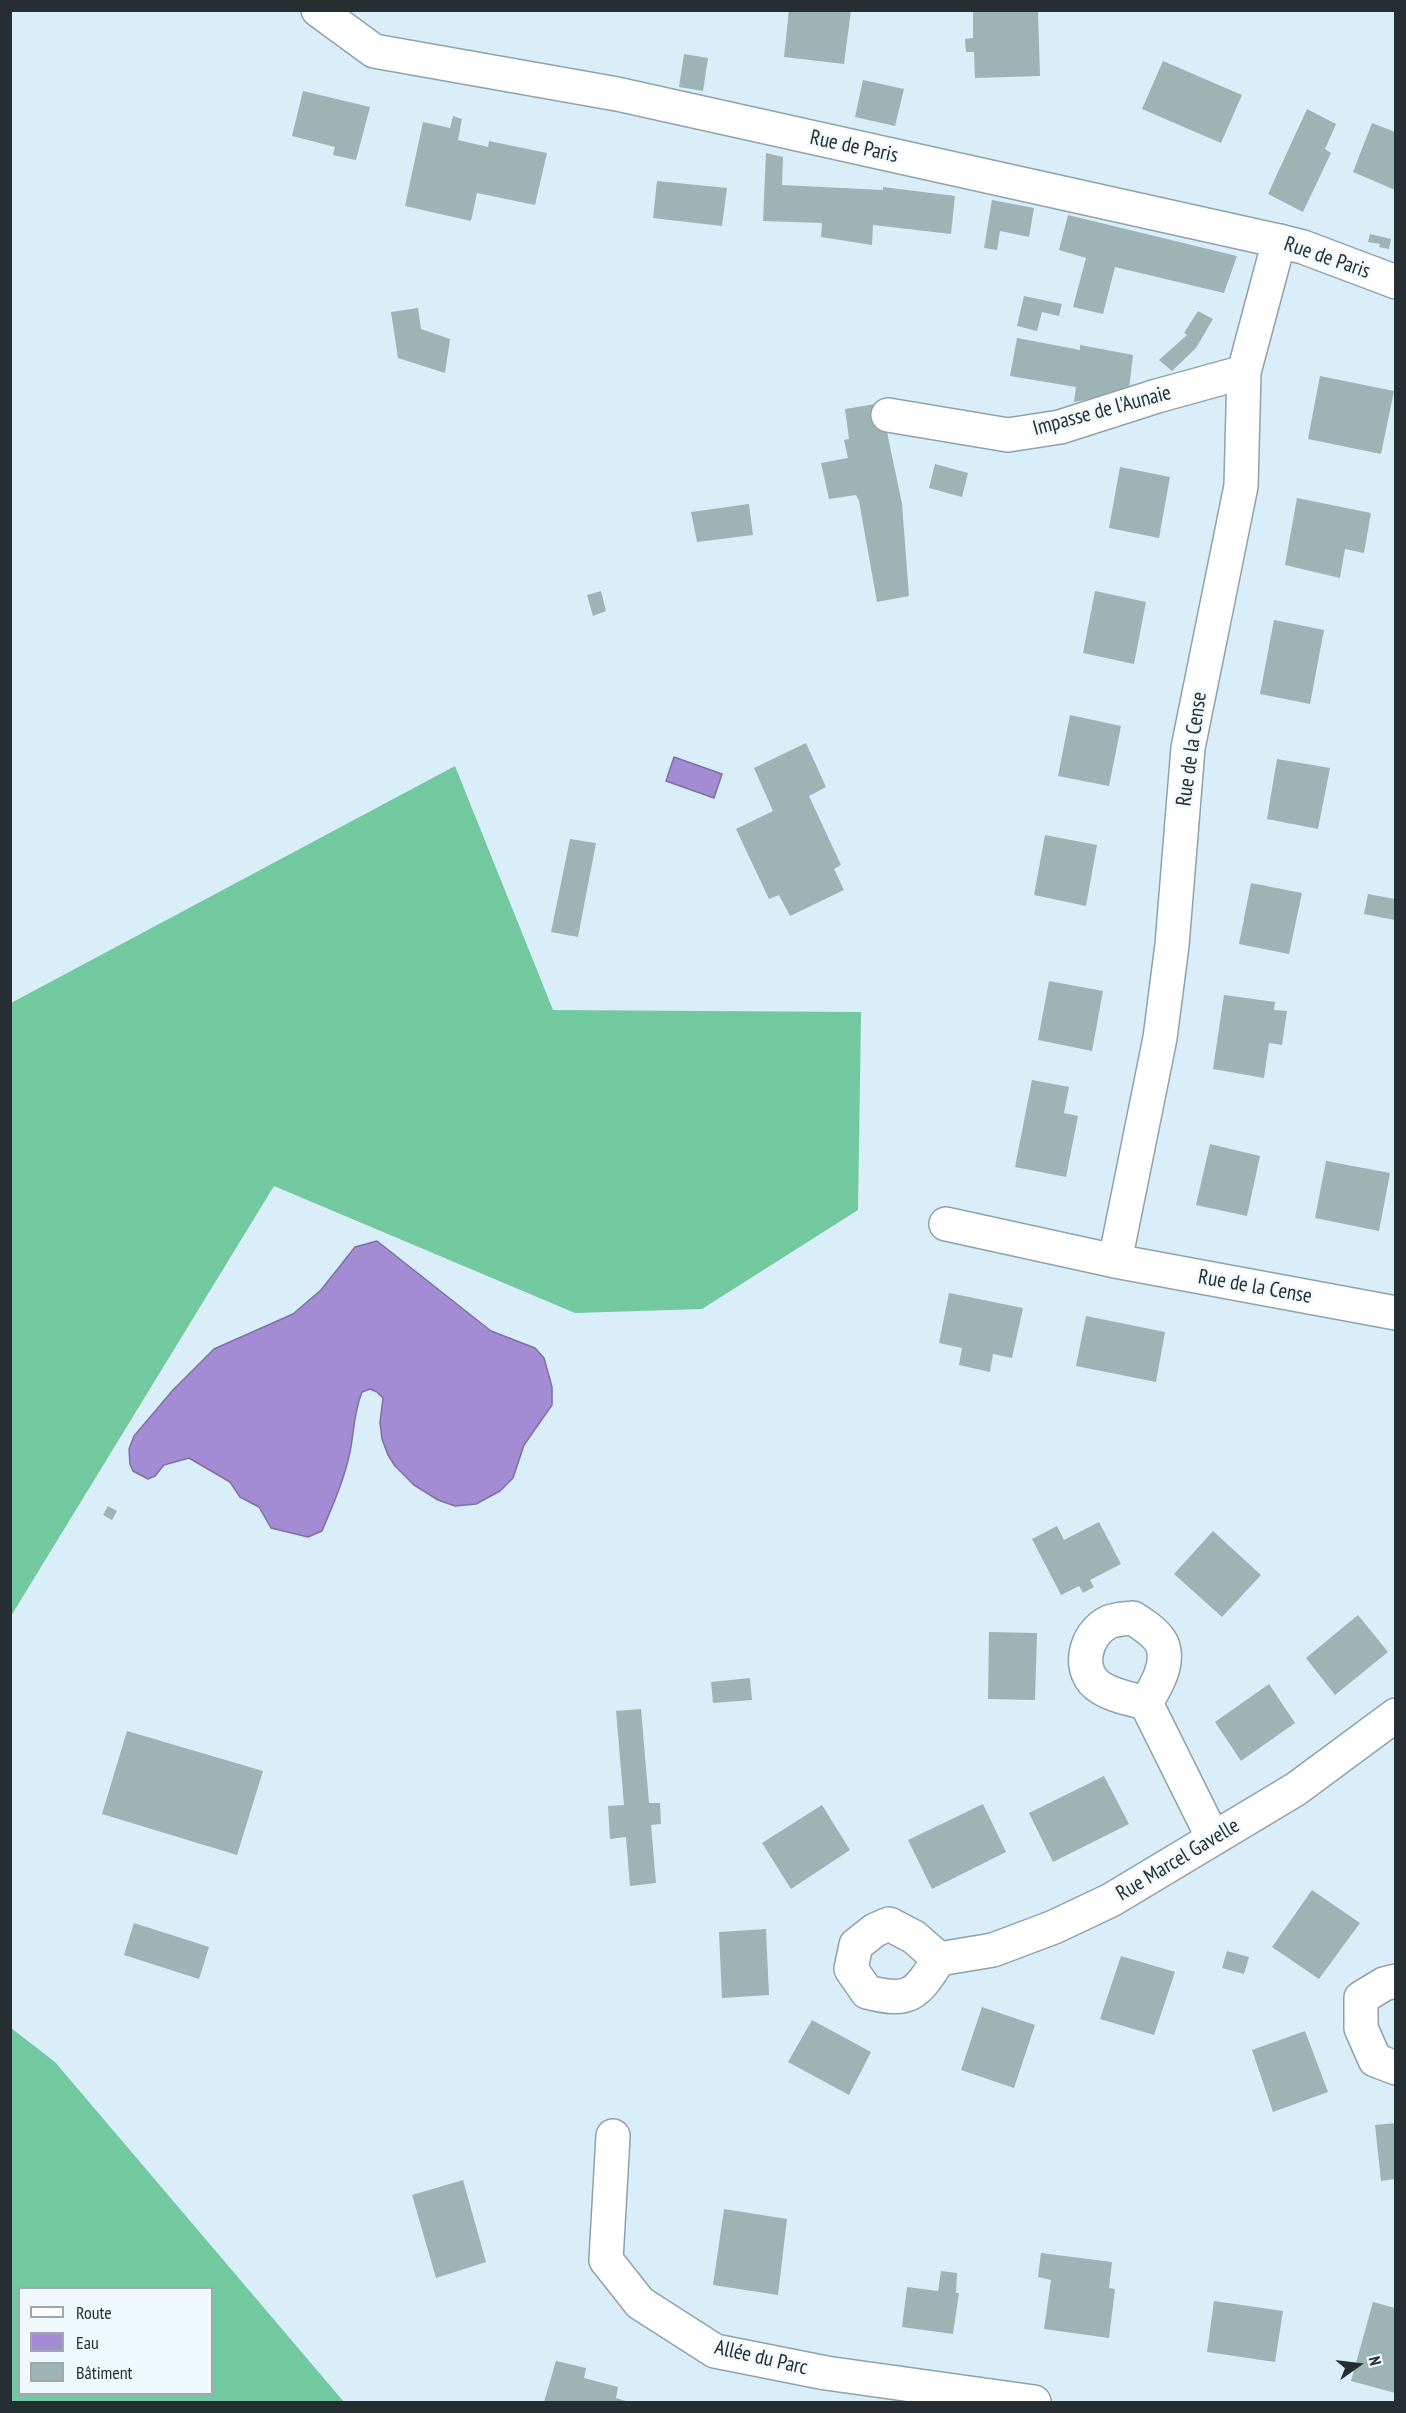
<!DOCTYPE html>
<meta charset="utf-8">
<style>
body{margin:0}
#map{position:relative;width:1406px;height:2413px;overflow:hidden;background:#d9eef8;font-family:"PT Sans Narrow",sans-serif}
canvas{display:block}
.frame{position:absolute;inset:0;border:12px solid #262e32;pointer-events:none}
.legend{position:absolute;left:18px;top:2287px;width:195px;height:108px;box-sizing:border-box;background:#f0f9fd;border:2px solid #9fa8ac;margin:0;padding:8px 10px;list-style:none;font-size:18px;color:#262e32}
.legend li{display:flex;align-items:center;gap:12px;height:30px}
.legend b{width:30px;border:2px solid #9fa8ac}
.north{position:absolute;left:1328px;top:2335px;width:60px;height:60px;-webkit-text-stroke:4px #f0f9fd;paint-order:stroke;rotate:76deg;font-size:16px;font-weight:700;line-height:24px;text-align:center;color:#262e32}
.north::after{content:'';display:block;margin:auto;width:21px;height:27px;background:#262e32;clip-path:polygon(50% 0,100% 100%,50% 72%,0 100%)}
</style>
<div id="map">
<canvas width="1406" height="2413"></canvas>
<div class="frame"></div>
<ul class="legend">
<li><b style="height:8px;background:#fff"></b>Route</li>
<li><b style="height:16px;background:#a38cd3"></b>Eau</li>
<li><b style="height:16px;background:#9db4b4"></b>Bâtiment</li>
</ul>
<div class="north">N</div>
</div>
<script>
const g = document.querySelector('canvas').getContext('2d');
g.lineJoin = 'round';
function fill(path, color) { g.fillStyle = color; g.fill(path, 'evenodd'); }
function stroke(path, color, width, dash) { g.strokeStyle = color; g.lineWidth = width; g.lineCap = dash ? 'butt' : 'round'; g.setLineDash(dash || []); g.stroke(path); }
function label(font, color, halo, rows, align = 'center') {
  g.font = font + ' "PT Sans Narrow",sans-serif'; g.lineWidth = 5; g.setLineDash([]); g.textBaseline = 'middle'; g.strokeStyle = halo; g.fillStyle = color; for (const [text, x, y, turn = 0] of rows) {
    g.save(); g.translate(x, y); g.rotate((+turn || 0) * Math.PI / 180); g.textAlign = isNaN(turn) ? turn : align; if (halo) g.strokeText(text, 0, 0); g.fillText(text, 0, 0); g.restore();
  }
}
const forest = new Path2D(`
 M 455,766 L 553,1010 L 861,1012 L 858,1210 L 702,1309 L 575,1313 L 274,1186 L 11,1616 L 11,1003 Z
 M 11,2028 L 55,2062 L 344,2402 L 11,2402 ZM 20,2288 L 212,2288 L 212,2394 L 20,2394 Z`);
const water = new Path2D(`
 M 674,757 L 722,774 L 714,798 L 666,781 Z
 M 377,1241 L 491,1331 L 535,1348 L 544,1358 L 552,1387 L 552,1405 L 524,1445 L 513,1478 L 500,1491 L 476,1504 L 455,1506 L 438,1500 L 414,1485 L 395,1466 L 388,1455 L 382,1439 L 380,1422 L 383,1398 L 377,1392 L 370,1389 L 362,1392 C 354,1411 354,1432 350,1452 C 344,1480 333,1505 322,1531 L 308,1537 L 271,1528 L 259,1507 L 240,1497 L 230,1482 L 189,1458 L 164,1465 L 155,1476 L 148,1479 L 133,1471 L 130,1464 L 129,1449 L 134,1436 L 173,1390 L 214,1349 L 293,1314 L 321,1290 L 355,1247 Z`);
const building = new Path2D(`
 M 789,10 L 851,10 L 844,64 L 784,57 Z
 M 973,10 L 1038,12 L 1040,76 L 975,78 L 974,52 L 966,52 L 965,39 L 973,38 Z
 M 684,54 L 708,58 L 703,91 L 679,87 Z
 M 1163,61 L 1242,95 L 1221,143 L 1142,109 Z
 M 863,80 L 904,89 L 895,126 L 855,117 Z
 M 303,91 L 370,107 L 356,160 L 333,155 L 335,147 L 292,136 Z
 M 1307,109 L 1336,124 L 1325,149 L 1331,153 L 1303,212 L 1268,194 Z
 M 453,116 L 462,119 L 458,140 L 488,147 L 489,141 L 547,153 L 535,205 L 477,193 L 471,221 L 405,206 L 423,122 L 450,128 Z
 M 1372,123 L 1395,132 L 1395,190 L 1353,172 Z
 M 766,153 L 783,157 L 782,185 L 883,190 L 883,187 L 955,196 L 951,234 L 873,225 L 872,245 L 821,237 L 822,223 L 763,221 Z
 M 657,181 L 727,188 L 722,226 L 653,218 Z
 M 992,200 L 1034,208 L 1029,237 L 1000,231 L 997,250 L 984,248 Z
 M 1068,215 L 1237,256 L 1224,293 L 1115,267 L 1103,314 L 1073,307 L 1086,258 L 1059,250 Z
 M 1370,234 L 1391,239 L 1389,249 L 1379,247 L 1380,244 L 1368,242 Z
 M 1024,296 L 1062,304 L 1059,316 L 1042,312 L 1037,331 L 1017,326 Z
 M 418,308 L 421,329 L 450,339 L 445,373 L 398,358 L 391,312 Z
 M 1198,311 L 1213,319 L 1196,348 L 1172,371 L 1159,360 L 1187,335 L 1184,333 Z
 M 1017,338 L 1080,350 L 1080,345 L 1133,355 L 1129,389 L 1108,396 L 1074,402 L 1076,387 L 1010,376 Z
 M 1320,376 L 1394,391 L 1381,454 L 1308,439 Z
 M 881,403 L 902,504 L 909,596 L 877,602 L 859,501 L 856,495 L 829,499 L 821,463 L 848,458 L 844,440 L 849,439 L 845,409 Z
 M 935,464 L 968,473 L 962,497 L 929,488 Z
 M 1120,467 L 1170,477 L 1159,538 L 1109,528 Z
 M 1297,498 L 1371,513 L 1364,553 L 1345,549 L 1340,578 L 1285,565 Z
 M 749,504 L 753,535 L 697,542 L 691,512 Z
 M 601,591 L 606,611 L 593,616 L 587,595 Z
 M 1095,591 L 1146,602 L 1134,664 L 1083,653 Z
 M 1274,620 L 1324,630 L 1310,704 L 1260,694 Z
 M 1070,715 L 1121,726 L 1109,786 L 1058,776 Z
 M 806,743 L 826,787 L 809,796 L 841,865 L 834,869 L 844,890 L 790,916 L 779,895 L 769,899 L 736,829 L 773,811 L 754,768 Z
 M 1277,759 L 1330,768 L 1318,829 L 1267,819 Z
 M 1045,835 L 1097,845 L 1086,906 L 1034,895 Z
 M 570,839 L 596,843 L 578,937 L 551,932 Z
 M 1251,883 L 1302,893 L 1289,954 L 1239,944 Z
 M 1368,894 L 1395,899 L 1395,920 L 1364,914 Z
 M 1049,981 L 1103,991 L 1092,1051 L 1038,1040 Z
 M 1224,995 L 1275,1002 L 1274,1010 L 1287,1011 L 1282,1045 L 1269,1043 L 1264,1078 L 1213,1069 Z
 M 1032,1080 L 1069,1087 L 1064,1113 L 1078,1116 L 1066,1177 L 1015,1167 Z
 M 1210,1144 L 1260,1156 L 1247,1216 L 1196,1205 Z
 M 1326,1161 L 1390,1173 L 1379,1231 L 1315,1218 Z
 M 949,1293 L 1023,1308 L 1012,1358 L 993,1354 L 990,1372 L 959,1365 L 962,1348 L 939,1343 Z
 M 1086,1316 L 1165,1332 L 1156,1382 L 1076,1366 Z
 M 108,1506 L 117,1511 L 112,1520 L 103,1515 Z
 M 1099,1522 L 1121,1564 L 1090,1580 L 1094,1587 L 1083,1593 L 1079,1586 L 1061,1595 L 1032,1539 L 1057,1526 L 1064,1540 Z
 M 1213,1531 L 1261,1575 L 1222,1617 L 1174,1574 Z
 M 1358,1615 L 1388,1652 L 1335,1695 L 1306,1658 Z
 M 989,1632 L 1037,1633 L 1035,1700 L 988,1699 Z
 M 750,1678 L 752,1700 L 713,1703 L 711,1682 Z
 M 1269,1684 L 1295,1723 L 1241,1761 L 1215,1722 Z
 M 641,1709 L 649,1803 L 660,1803 L 661,1824 L 651,1825 L 656,1883 L 630,1886 L 626,1837 L 610,1839 L 608,1806 L 624,1805 L 616,1711 Z
 M 127,1731 L 263,1771 L 237,1855 L 102,1814 Z
 M 1104,1776 L 1129,1824 L 1053,1862 L 1029,1813 Z
 M 983,1804 L 1006,1852 L 932,1889 L 908,1840 Z
 M 822,1805 L 850,1850 L 791,1889 L 762,1843 Z
 M 1312,1890 L 1360,1923 L 1319,1979 L 1272,1947 Z
 M 134,1923 L 209,1947 L 199,1979 L 124,1955 Z
 M 766,1929 L 769,1995 L 722,1998 L 719,1932 Z
 M 1227,1951 L 1249,1957 L 1244,1974 L 1222,1968 Z
 M 1121,1956 L 1175,1972 L 1154,2035 L 1100,2019 Z
 M 982,2007 L 1035,2025 L 1014,2088 L 961,2070 Z
 M 812,2020 L 871,2052 L 849,2095 L 788,2062 Z
 M 1305,2031 L 1328,2092 L 1273,2112 L 1252,2050 Z
 M 1395,2123 L 1395,2179 L 1381,2181 L 1375,2125 Z
 M 463,2180 L 486,2262 L 436,2278 L 412,2195 Z
 M 724,2209 L 787,2219 L 778,2295 L 713,2285 Z
 M 1041,2253 L 1112,2262 L 1109,2288 L 1115,2289 L 1109,2338 L 1044,2329 L 1051,2280 L 1038,2277 Z
 M 941,2271 L 957,2273 L 956,2293 L 959,2293 L 953,2334 L 902,2327 L 907,2287 L 938,2291 Z
 M 1214,2301 L 1283,2311 L 1275,2362 L 1207,2352 Z
 M 1373,2302 L 1395,2308 L 1395,2393 L 1351,2381 Z
 M 556,2361 L 586,2368 L 584,2378 L 618,2387 L 616,2398 L 629,2402 L 544,2402 Z`);
const street = new Path2D(`
 M 1279,241 L 1244,372 L 1241,486 L 1188,748 L 1172,945 L 1160,1038 L 1115,1261 L 1396,1313
 M 888,415 L 1008,435 L 1060,427 L 1157,396 L 1244,372
 M 946,1224 L 1115,1261
 M 1146,1703 C 1131,1699 1114,1696 1101,1688 C 1075,1672 1085,1633 1109,1622 C 1116,1619 1126,1619 1133,1618 C 1142,1624 1157,1633 1162,1644 C 1170,1664 1156,1686 1146,1703 L 1213,1838
 M 939,1959 L 914,1937 L 889,1924 L 875,1930 L 856,1945 L 851,1969 L 867,1992 C 910,2003 916,1995 939,1959 L 993,1950 L 1054,1927 L 1111,1900 L 1296,1789 L 1396,1715
 M 1396,1981 L 1384,1984 L 1361,1998 L 1361,2028 L 1375,2060 L 1396,2068
 M 613,2136 L 606,2260 L 640,2303 L 715,2351 L 826,2373 L 1034,2402`);
const secondary = new Path2D(`
 M 318,10 L 374,51 L 617,94 L 1279,241 L 1303,247 L 1396,282`);
const streetNames = [
 ["Rue de Paris",854,147,12],
 ["Rue de Paris",1327,258,19],
 ["Impasse de l'Aunaie",1102,411,-15],
 ["Rue de la Cense",1192,749,-82],
 ["Rue de la Cense",1255,1287,10],
 ["Rue Marcel Gavelle",1178,1860,-31],
 ["Allée du Parc",761,2358,13]
];
fill(forest, '#72c99f');
fill(water, '#a38cd3');
stroke(water, '#7e70a3', 1.5);
fill(building, '#9db4b4');
stroke(street, '#8fa2ac', 36);
stroke(secondary, '#8fa2ac', 36);
stroke(street, '#fff', 33);
stroke(secondary, '#fff', 33);
label('21px', '#262e32', '#f0f9fd', streetNames);
</script>
